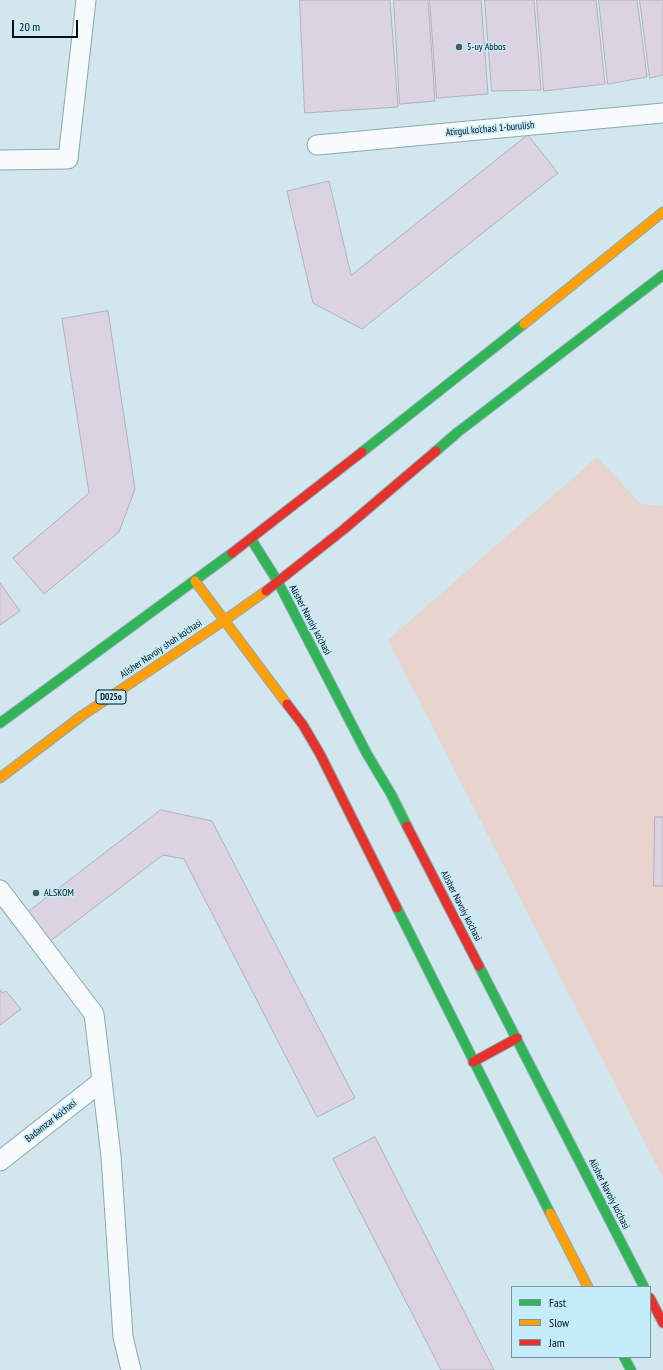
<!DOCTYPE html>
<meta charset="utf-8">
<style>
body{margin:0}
#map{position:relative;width:663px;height:1370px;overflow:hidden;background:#d1e6ed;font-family:"PT Sans Narrow",sans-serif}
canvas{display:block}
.legend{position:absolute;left:511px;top:1286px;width:140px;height:72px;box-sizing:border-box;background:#c5ecf9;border:1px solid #76949f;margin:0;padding:5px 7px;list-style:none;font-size:12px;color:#001017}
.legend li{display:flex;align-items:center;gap:8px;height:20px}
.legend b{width:20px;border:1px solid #76949f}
.scale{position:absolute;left:12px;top:20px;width:66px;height:18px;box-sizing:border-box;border:2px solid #001017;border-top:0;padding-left:5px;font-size:12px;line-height:14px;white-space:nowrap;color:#001017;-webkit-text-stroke:3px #c5ecf9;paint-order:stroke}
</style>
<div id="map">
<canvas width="663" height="1370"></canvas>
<ul class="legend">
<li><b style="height:5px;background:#30b455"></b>Fast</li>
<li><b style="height:5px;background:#ff9f0a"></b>Slow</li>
<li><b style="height:5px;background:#e5322d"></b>Jam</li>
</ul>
<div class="scale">20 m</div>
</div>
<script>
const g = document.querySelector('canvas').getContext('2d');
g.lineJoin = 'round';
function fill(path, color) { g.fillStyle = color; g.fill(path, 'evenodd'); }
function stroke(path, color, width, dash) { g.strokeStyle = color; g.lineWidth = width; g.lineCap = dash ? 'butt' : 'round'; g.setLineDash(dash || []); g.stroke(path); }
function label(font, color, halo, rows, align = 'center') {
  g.font = font + ' "PT Sans Narrow",sans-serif'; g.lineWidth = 3; g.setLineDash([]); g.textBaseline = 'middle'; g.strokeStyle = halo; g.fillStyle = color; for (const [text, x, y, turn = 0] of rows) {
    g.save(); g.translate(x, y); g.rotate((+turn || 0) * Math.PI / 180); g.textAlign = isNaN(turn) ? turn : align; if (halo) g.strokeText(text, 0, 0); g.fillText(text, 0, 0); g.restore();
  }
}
const green = new Path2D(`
 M 597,457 L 641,504 L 663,506 L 663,1178 L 388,640 Z`);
const building = new Path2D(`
 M 300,0 L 390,0 L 398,107 L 305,113 Z
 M 394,0 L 428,0 L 435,101 L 400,104 Z
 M 430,0 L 481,0 L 488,94 L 437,98 Z
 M 485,0 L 534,0 L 541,90 L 492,91 Z
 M 537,0 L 596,0 L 605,84 L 544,91 Z
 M 599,0 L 637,0 L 647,77 L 608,84 Z
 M 640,0 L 663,0 L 663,75 L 650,78 Z
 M 528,135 L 558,173 L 362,329 L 313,303 L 287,191 L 329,181 L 351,275 Z
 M 108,311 L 135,489 L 119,532 L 44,594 L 13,558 L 89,493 L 62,319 Z
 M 0,583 L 20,611 L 0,625 Z
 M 161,810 L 212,821 L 355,1098 L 317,1117 L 184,859 L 163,855 L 49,942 L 27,913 Z
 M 655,817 L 663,817 L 663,886 L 654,886 Z
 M 0,990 L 2,993 L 6,991 L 21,1009 L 0,1025 Z
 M 375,1137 L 494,1370 L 441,1370 L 333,1159 Z`);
const street = new Path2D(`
 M 317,145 L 663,113
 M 0,160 L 68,159 L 86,0
 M 0,890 L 94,1014 L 111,1156 L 123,1337 L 131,1370
 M 0,1161 L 102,1081`);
const fast = new Path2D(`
 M 436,451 L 458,432 L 663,275
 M 362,452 L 524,324
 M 251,539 L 278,582 L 367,754 L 391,794 L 407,826
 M 0,723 L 232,553
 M 397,908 L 550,1213
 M 479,966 L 644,1287
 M 624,1357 L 631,1370`);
const slow = new Path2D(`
 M 524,324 L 663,212
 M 195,581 L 287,704
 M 0,778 L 83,715 L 225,620 L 266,591
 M 550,1213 L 588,1287`);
const jam = new Path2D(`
 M 232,553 L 362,452
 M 266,591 L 343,530 L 436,451
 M 287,704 L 303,725 L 320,754 L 397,908
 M 407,826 L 479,966
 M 473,1062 L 517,1038
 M 650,1298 L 663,1323`);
const markers = [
 [459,47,4,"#495b62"],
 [36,893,4,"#495b62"]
];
const shields = [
 [111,697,30]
];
const shieldNames = [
 ["D025o",111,697]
];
const poiNames = [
 ["5-uy Abbos",467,47],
 ["ALSKOM",44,893]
];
const streetNames = [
 ["Atirgul ko'chasi 1-burulish",490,129,-5],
 ["Alisher Navoiy ko’chasi",310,620,62],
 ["Alisher Navoiy shoh ko'chasi",161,649,-34],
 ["Alisher Navoiy ko’chasi",461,906,63],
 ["Badamzar ko'chasi",51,1121,-38],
 ["Alisher Navoiy ko’chasi",609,1194,63]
];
fill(green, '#e7d4ce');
fill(building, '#dbd3e2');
stroke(building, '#b4b0bc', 1);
stroke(street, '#88aab3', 21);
stroke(fast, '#88aab3', 11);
stroke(slow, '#88aab3', 11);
stroke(jam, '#88aab3', 11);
stroke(street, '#f8fbfc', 19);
stroke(fast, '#30b455', 9);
stroke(slow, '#ff9f0a', 9);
stroke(jam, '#e5322d', 9);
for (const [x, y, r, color] of markers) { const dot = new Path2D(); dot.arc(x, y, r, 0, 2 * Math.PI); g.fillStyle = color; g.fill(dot); stroke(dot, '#c5ecf9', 1.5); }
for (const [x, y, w] of shields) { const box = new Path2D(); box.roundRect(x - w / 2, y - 7, w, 14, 3); g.fillStyle = '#c5ecf9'; g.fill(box); stroke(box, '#001017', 1); }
label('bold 9px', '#001017', null, shieldNames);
label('10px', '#001017', '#c5ecf9', poiNames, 'left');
label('10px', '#001017', '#c5ecf9', streetNames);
</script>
